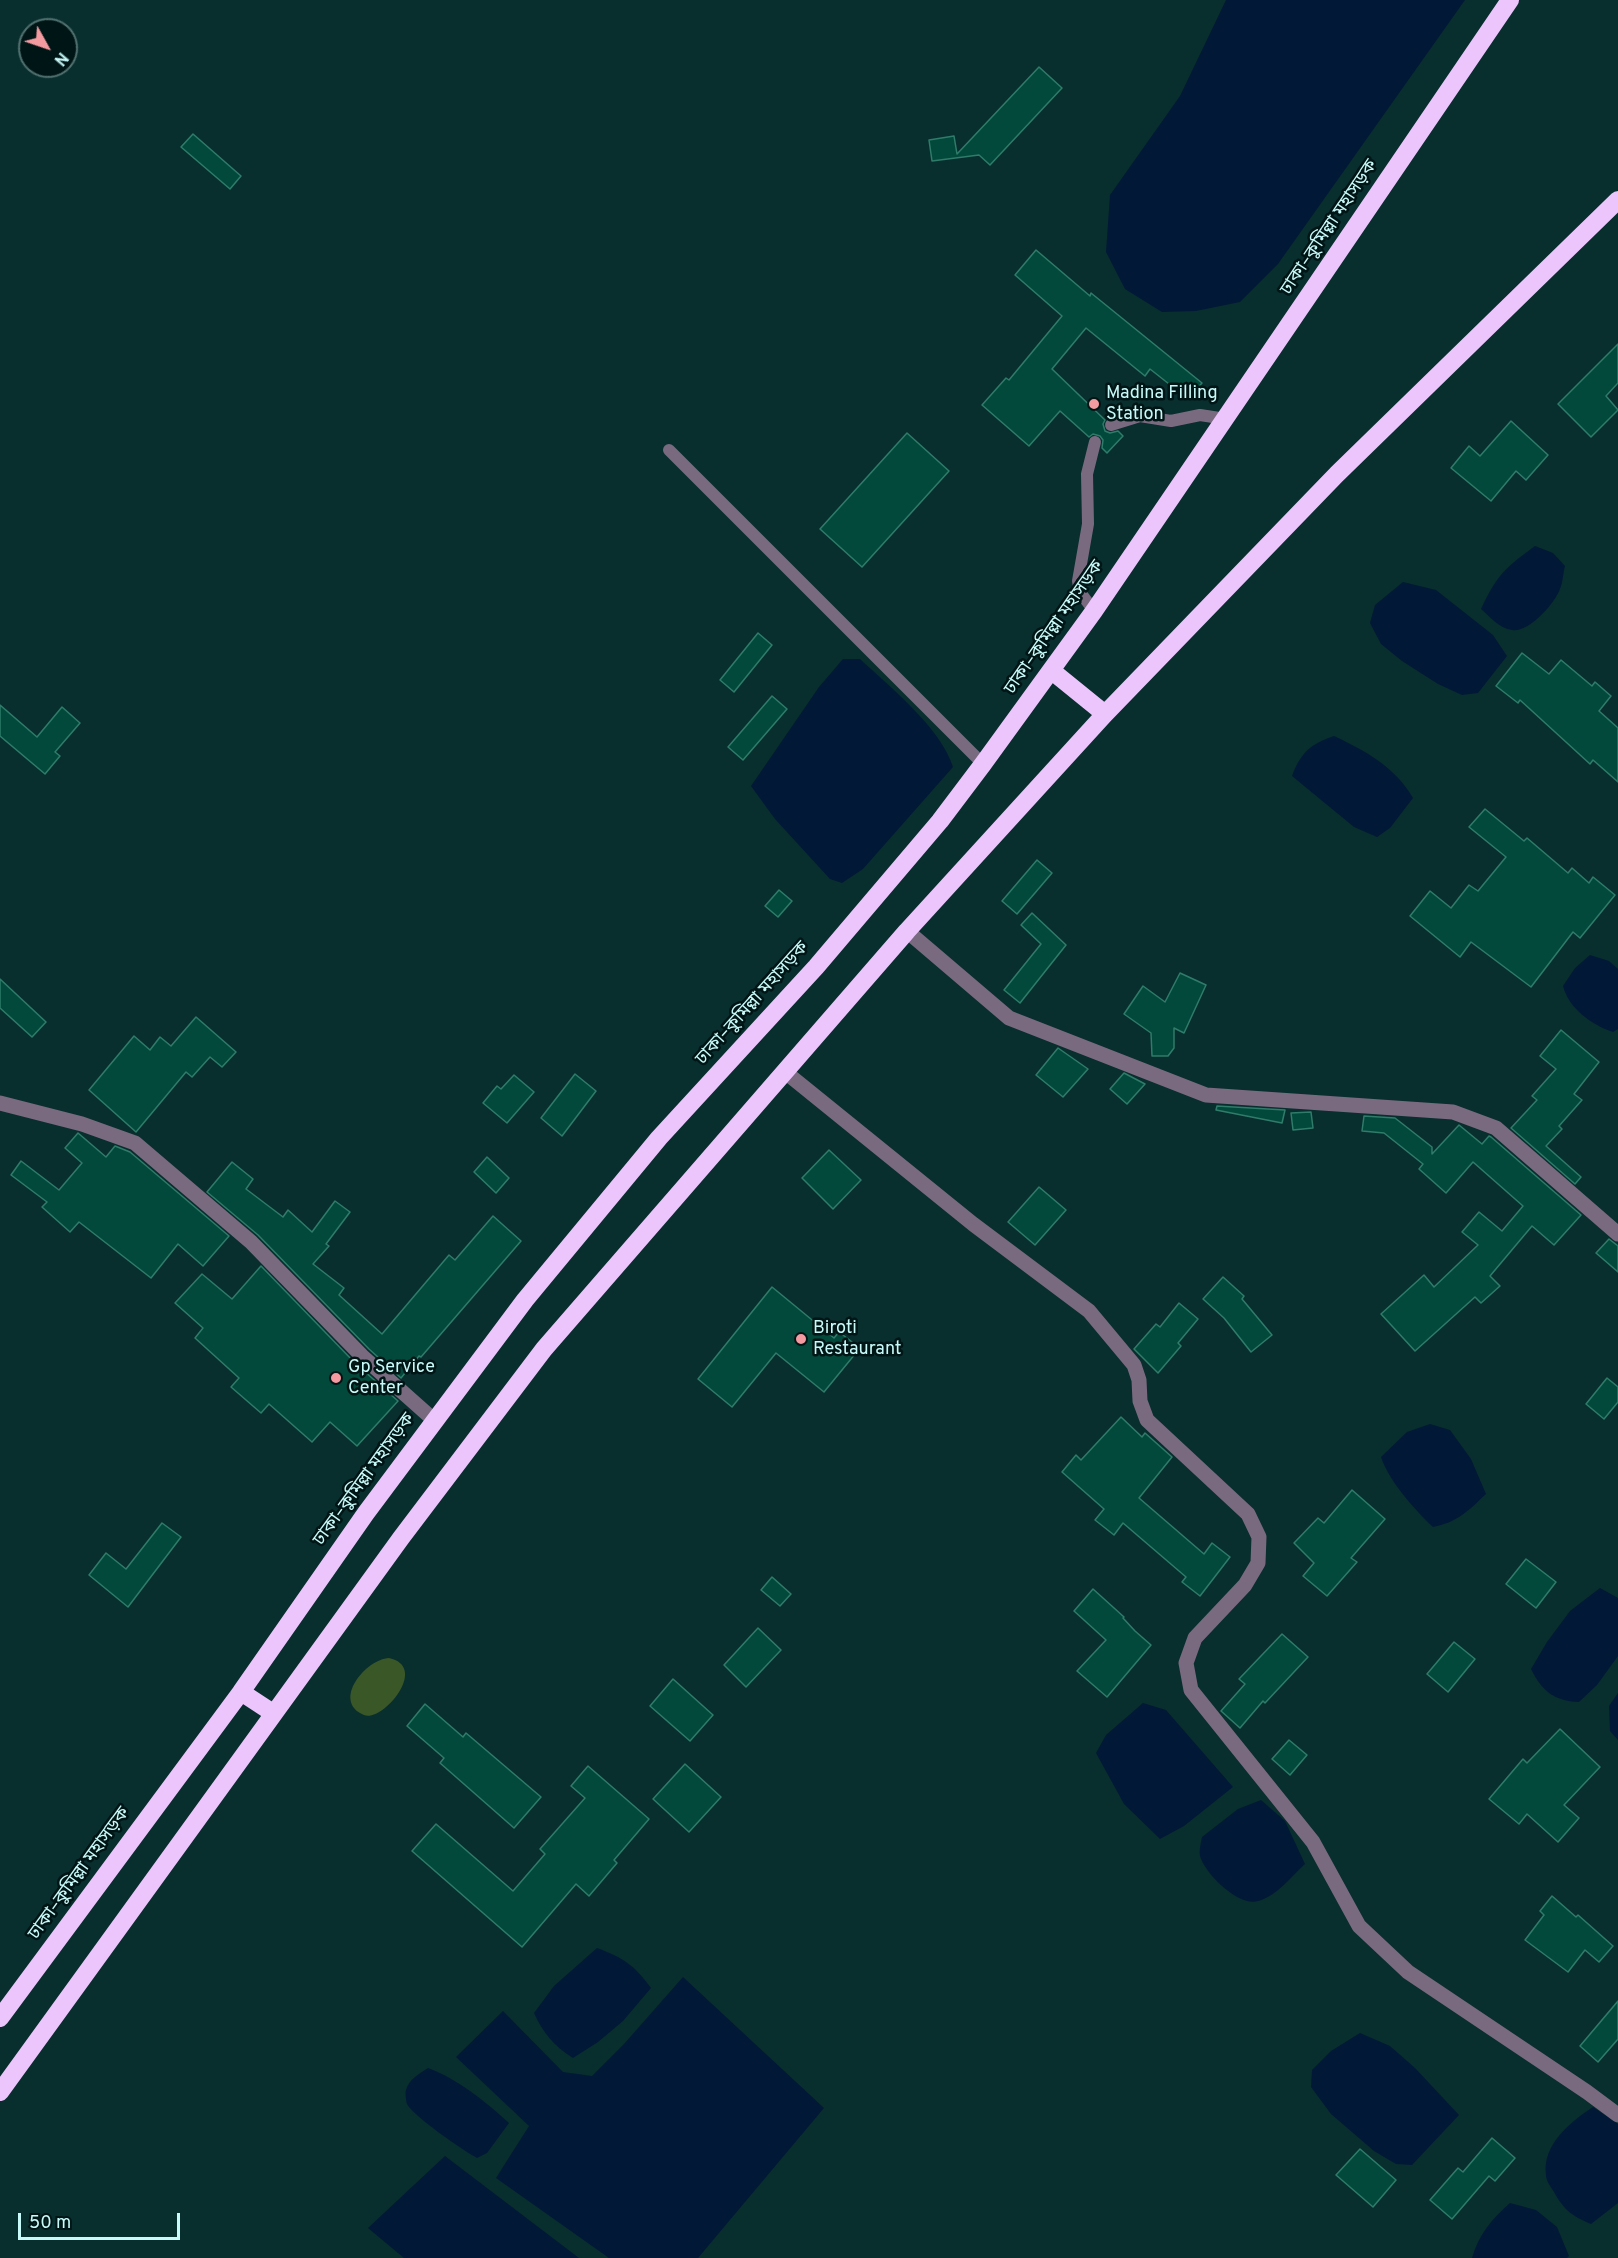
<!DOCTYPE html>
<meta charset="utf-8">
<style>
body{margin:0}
#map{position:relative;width:1618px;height:2258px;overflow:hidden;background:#092e2e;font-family:Overpass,sans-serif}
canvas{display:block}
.north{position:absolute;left:18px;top:18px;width:60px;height:60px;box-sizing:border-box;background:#001515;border:2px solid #507170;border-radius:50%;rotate:130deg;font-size:16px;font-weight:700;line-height:24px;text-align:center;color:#c8faf9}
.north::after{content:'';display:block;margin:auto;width:21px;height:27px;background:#f49aa1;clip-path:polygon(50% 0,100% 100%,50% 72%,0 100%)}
.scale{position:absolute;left:18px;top:2213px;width:162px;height:27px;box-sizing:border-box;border:3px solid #c8faf9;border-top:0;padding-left:8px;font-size:18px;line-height:21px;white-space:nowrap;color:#c8faf9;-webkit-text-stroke:4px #001515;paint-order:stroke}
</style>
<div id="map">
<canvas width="1618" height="2258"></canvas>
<div class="north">N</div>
<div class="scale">50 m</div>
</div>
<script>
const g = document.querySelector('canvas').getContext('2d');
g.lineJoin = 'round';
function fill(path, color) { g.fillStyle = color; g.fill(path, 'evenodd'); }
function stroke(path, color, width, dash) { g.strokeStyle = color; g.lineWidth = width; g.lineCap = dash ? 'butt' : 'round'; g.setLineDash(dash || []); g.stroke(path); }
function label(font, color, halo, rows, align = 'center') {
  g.font = font + ' Overpass,"Noto Sans Bengali",sans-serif'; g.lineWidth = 5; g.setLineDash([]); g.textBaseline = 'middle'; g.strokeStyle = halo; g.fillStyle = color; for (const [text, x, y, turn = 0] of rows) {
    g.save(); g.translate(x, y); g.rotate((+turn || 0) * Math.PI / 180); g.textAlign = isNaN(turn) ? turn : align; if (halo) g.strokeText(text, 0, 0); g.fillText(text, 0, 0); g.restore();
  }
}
const green = new Path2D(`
 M 389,1658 C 430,1667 382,1723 364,1715 C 331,1701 366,1659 389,1658 Z`);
const water = new Path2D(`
 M 1226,0 L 1465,0 L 1278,264 L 1240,302 L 1196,311 L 1162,312 L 1125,289 L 1106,252 L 1110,195 L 1180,96 Z
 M 1535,546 L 1553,553 L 1565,566 C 1563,573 1563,582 1560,589 C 1555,603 1529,633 1512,630 C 1500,629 1489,616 1481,609 C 1497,575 1505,568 1535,546 Z
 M 1403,582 L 1436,590 L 1493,635 L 1507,656 L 1478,693 L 1462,695 L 1438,684 L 1402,661 L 1381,644 L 1370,623 L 1375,605 Z
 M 843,659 L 860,659 C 890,687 941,728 953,767 L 863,869 L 842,883 L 830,879 L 775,819 L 751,786 L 819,687 Z
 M 1334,736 C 1366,751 1395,767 1413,798 L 1390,828 L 1377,837 L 1354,827 L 1292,776 C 1301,752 1311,744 1334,736 Z
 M 1590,955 L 1609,961 L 1618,969 L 1618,1029 L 1613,1032 C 1592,1025 1569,1009 1563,986 L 1575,968 Z
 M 1430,1424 L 1450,1430 L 1471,1459 L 1486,1494 C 1468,1511 1458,1522 1433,1527 C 1414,1509 1389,1481 1381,1457 L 1407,1432 Z
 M 1600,1588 L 1618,1598 L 1618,1656 L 1597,1685 L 1579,1702 C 1554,1701 1542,1691 1531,1669 L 1547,1642 L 1570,1611 Z
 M 1618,1693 L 1618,1740 L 1610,1731 L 1609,1706 Z
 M 1143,1703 L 1166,1710 L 1233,1787 L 1184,1826 L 1160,1839 L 1124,1804 L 1096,1753 L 1106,1735 Z
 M 1261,1800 L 1285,1821 L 1305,1864 C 1291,1877 1277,1896 1258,1901 C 1239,1907 1205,1874 1200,1856 C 1199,1851 1201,1842 1202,1837 L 1238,1809 Z
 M 597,1948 C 624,1958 634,1965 651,1988 L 623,2021 L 598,2042 L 573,2058 C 554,2046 543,2033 534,2013 L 554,1986 Z
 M 683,1977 L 824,2108 L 698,2258 L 609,2258 L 496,2178 L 529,2126 L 456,2057 L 503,2011 L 563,2072 L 592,2076 L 624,2044 Z
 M 1360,2033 L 1390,2046 L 1415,2068 L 1459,2115 L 1412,2165 L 1396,2164 L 1374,2151 L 1331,2114 L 1311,2087 L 1312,2070 L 1331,2051 Z
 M 428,2068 C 458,2079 486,2102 509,2123 L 487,2153 L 477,2158 C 464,2151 413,2116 407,2104 C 406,2101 405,2093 406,2090 C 409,2079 419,2074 428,2068 Z
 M 1593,2107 L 1618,2124 L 1618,2203 L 1591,2224 C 1572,2216 1564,2210 1554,2192 C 1551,2187 1546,2181 1546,2175 C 1542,2145 1570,2122 1593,2107 Z
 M 445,2156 L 579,2258 L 404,2258 L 368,2228 Z
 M 1510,2203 L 1536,2210 L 1557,2227 L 1569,2256 L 1567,2258 L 1472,2258 C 1479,2234 1492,2219 1510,2203 Z`);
const building = new Path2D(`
 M 1039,67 L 1062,88 L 990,165 L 979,155 L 932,161 L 929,140 L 954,136 L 957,154 Z
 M 193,134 L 241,176 L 230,189 L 181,147 Z
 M 1036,250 L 1090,296 L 1091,293 L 1202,383 L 1188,399 L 1150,369 L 1145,376 L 1086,328 L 1052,369 L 1105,420 L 1103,424 L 1105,431 L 1110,433 L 1118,431 L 1123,436 L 1107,453 L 1102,448 L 1103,440 L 1100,436 L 1093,434 L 1089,437 L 1060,411 L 1029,446 L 982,405 L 1006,378 L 1009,380 L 1062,316 L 1015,275 Z
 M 1618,344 L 1618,383 L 1606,396 L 1618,410 L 1591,437 L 1558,404 Z
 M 1511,421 L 1548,455 L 1526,480 L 1516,471 L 1491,501 L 1451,468 L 1469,446 L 1480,456 Z
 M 907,433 L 949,471 L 862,567 L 820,529 Z
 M 758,633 L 772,645 L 734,692 L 720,680 Z
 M 1522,653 L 1549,674 L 1561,660 L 1592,686 L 1595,682 L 1611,696 L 1599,711 L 1618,728 L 1618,782 L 1593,760 L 1590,764 L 1520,700 L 1518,703 L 1496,686 Z
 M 772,696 L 787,709 L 743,760 L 728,747 Z
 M 0,705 L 37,737 L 62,707 L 80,723 L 55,752 L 60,756 L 45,774 L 0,736 Z
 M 1485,809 L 1524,841 L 1527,838 L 1568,873 L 1572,868 L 1589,883 L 1593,877 L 1615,895 L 1580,938 L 1573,932 L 1531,987 L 1471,942 L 1460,957 L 1410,916 L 1430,891 L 1451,908 L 1469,885 L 1478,891 L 1506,857 L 1469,827 Z
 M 1037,860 L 1052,873 L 1017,914 L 1002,901 Z
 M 779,890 L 792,901 L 778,917 L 765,906 Z
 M 1032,913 L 1066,945 L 1020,1003 L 1004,990 L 1041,944 L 1021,925 Z
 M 1180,973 L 1206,985 L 1184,1033 L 1174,1028 L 1174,1048 L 1168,1056 L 1152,1056 L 1151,1033 L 1124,1014 L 1143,986 L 1165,1002 Z
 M 0,979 L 46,1022 L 32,1037 L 0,1008 Z
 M 196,1017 L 236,1052 L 222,1067 L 210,1057 L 192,1077 L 186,1072 L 136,1132 L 89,1090 L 134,1036 L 150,1050 L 160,1037 L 171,1046 Z
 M 1561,1030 L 1599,1062 L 1574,1094 L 1582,1100 L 1559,1126 L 1562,1129 L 1546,1146 L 1581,1177 L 1575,1184 L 1511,1128 L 1537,1100 L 1532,1096 L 1556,1069 L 1540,1056 Z
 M 1058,1048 L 1088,1069 L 1063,1097 L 1036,1075 Z
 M 1124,1073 L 1145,1084 L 1127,1104 L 1110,1089 Z
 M 575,1074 L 596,1091 L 562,1136 L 541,1118 Z
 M 514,1075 L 534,1092 L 507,1123 L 483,1103 L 497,1086 L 501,1089 Z
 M 1217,1106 L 1285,1110 L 1282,1123 L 1216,1110 Z
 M 1311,1112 L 1313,1128 L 1293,1130 L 1291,1113 Z
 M 1364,1116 L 1395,1118 L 1432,1147 L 1432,1154 L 1459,1125 L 1482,1144 L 1489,1136 L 1491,1137 L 1581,1215 L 1554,1245 L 1532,1226 L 1490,1276 L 1500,1286 L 1481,1303 L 1475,1297 L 1415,1351 L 1381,1314 L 1424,1275 L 1434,1287 L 1478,1245 L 1462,1232 L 1479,1212 L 1502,1231 L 1523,1206 L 1473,1162 L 1446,1193 L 1419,1169 L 1423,1164 L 1384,1133 L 1362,1131 Z
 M 78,1133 L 106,1157 L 115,1146 L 130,1152 L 229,1236 L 203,1266 L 178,1244 L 151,1278 L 79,1222 L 70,1232 L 42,1207 L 47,1202 L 11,1175 L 21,1161 L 59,1190 L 82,1163 L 65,1148 Z
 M 829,1150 L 861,1180 L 833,1209 L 802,1178 Z
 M 487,1157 L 509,1178 L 496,1193 L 474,1172 Z
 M 232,1162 L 253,1179 L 246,1189 L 283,1217 L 288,1210 L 312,1232 L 335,1201 L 350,1212 L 326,1244 L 329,1246 L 313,1264 L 344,1288 L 339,1295 L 382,1334 L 449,1255 L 455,1260 L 493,1216 L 521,1241 L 421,1357 L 419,1356 L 401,1378 L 369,1349 L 258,1235 L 207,1192 Z
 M 1039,1187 L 1066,1210 L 1035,1245 L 1008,1222 Z
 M 1609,1239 L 1618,1246 L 1618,1272 L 1596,1253 Z
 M 261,1266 L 355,1363 L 398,1401 L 357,1446 L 330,1422 L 312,1442 L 269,1404 L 261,1413 L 231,1387 L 239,1378 L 195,1338 L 203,1328 L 175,1303 L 202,1274 L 232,1299 Z
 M 1223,1277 L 1244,1296 L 1242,1299 L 1272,1335 L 1251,1352 L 1224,1318 L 1203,1299 Z
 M 772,1287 L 834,1338 L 839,1332 L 860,1348 L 824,1392 L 776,1353 L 732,1407 L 698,1379 Z
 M 1179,1303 L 1198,1319 L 1178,1343 L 1181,1346 L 1158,1373 L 1134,1349 L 1156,1324 L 1160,1327 Z
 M 1607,1378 L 1618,1387 L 1618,1402 L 1604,1419 L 1586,1404 Z
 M 1121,1417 L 1142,1437 L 1145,1433 L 1172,1457 L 1139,1498 L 1204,1554 L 1212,1543 L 1230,1557 L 1200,1596 L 1182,1582 L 1186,1577 L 1123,1523 L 1114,1535 L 1095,1520 L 1104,1509 L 1062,1472 L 1076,1455 L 1081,1460 Z
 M 1352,1490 L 1385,1519 L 1351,1558 L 1357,1562 L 1327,1596 L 1303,1576 L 1314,1563 L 1294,1543 L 1318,1518 L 1324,1523 Z
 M 162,1523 L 181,1537 L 128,1607 L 89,1575 L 106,1553 L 126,1569 Z
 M 1526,1559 L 1556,1582 L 1536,1608 L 1506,1584 Z
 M 772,1577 L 791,1594 L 780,1606 L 761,1590 Z
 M 1093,1589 L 1124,1617 L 1123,1618 L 1135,1631 L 1151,1645 L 1107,1697 L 1077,1671 L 1106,1640 L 1074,1611 Z
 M 758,1628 L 781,1650 L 746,1687 L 724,1665 Z
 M 1282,1634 L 1308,1657 L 1265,1703 L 1263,1701 L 1240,1728 L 1221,1711 L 1245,1684 L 1239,1679 Z
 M 1454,1642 L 1475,1659 L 1448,1692 L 1427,1674 Z
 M 673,1679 L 713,1715 L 690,1741 L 650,1706 Z
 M 425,1704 L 463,1737 L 466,1733 L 541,1797 L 514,1828 L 440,1763 L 444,1758 L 407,1726 Z
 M 1560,1729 L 1600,1767 L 1564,1805 L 1579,1818 L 1558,1842 L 1527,1814 L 1519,1824 L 1489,1799 L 1523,1759 L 1527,1763 Z
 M 1289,1740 L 1307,1755 L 1290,1775 L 1272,1759 Z
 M 685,1764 L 721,1797 L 689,1832 L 653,1799 Z
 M 588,1766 L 649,1819 L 614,1860 L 617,1863 L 589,1896 L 576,1884 L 522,1947 L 412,1851 L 436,1824 L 513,1891 L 545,1854 L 540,1849 L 585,1798 L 571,1786 Z
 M 1552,1896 L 1576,1917 L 1578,1915 L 1613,1946 L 1599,1962 L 1585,1950 L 1568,1972 L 1525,1940 L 1544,1915 L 1540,1911 Z
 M 1618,2001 L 1618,2039 L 1598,2062 L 1580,2046 Z
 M 1492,2138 L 1515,2158 L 1495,2181 L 1489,2176 L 1452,2219 L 1430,2200 L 1458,2168 L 1463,2172 Z
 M 1360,2149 L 1396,2180 L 1373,2207 L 1336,2175 Z`);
const lane = new Path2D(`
 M 1111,425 L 1140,416 L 1171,421 L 1200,415 L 1226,419
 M 669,450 L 983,764
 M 1094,611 L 1080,592 L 1078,581 L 1088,524 L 1087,474 L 1095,442`);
const street = new Path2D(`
 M 907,931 L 1009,1018 L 1206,1095 L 1453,1112 L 1496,1128 L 1618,1234
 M 784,1071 L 973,1224 L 1089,1311 L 1134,1365 L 1139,1380 L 1140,1401 L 1147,1420 L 1248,1514 L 1259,1537 L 1258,1563 L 1245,1585 L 1195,1638 L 1186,1663 L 1191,1690 L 1313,1842 L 1359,1926 L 1408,1972 L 1587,2092 L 1618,2115
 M 0,1103 L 82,1124 L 135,1143 L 251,1242 L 362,1356 L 435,1421`);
const highway = new Path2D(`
 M 1052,671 L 1105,714
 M 241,1692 L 273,1713
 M 0,2018 L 241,1692 L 366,1513 L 525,1300 L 659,1138 L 816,967 L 940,821 L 983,764 L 1094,611 L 1510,0
 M 0,2092 L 401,1538 L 544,1349 L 907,931 L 1105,714 L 1337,474 L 1618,200`);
const markers = [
 [1094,404,6,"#f49aa1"],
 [801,1339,6,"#f49aa1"],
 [336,1378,6,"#f49aa1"]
];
const streetNames = [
 ["ঢাকা–কুমিল্লা মহাসড়ক",1330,228,-56],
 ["ঢাকা–কুমিল্লা মহাসড়ক",1055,628,-55],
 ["ঢাকা–কুমিল্লা মহাসড়ক",753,1004,-48],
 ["ঢাকা–কুমিল্লা মহাসড়ক",365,1480,-54],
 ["ঢাকা–কুমিল্লা মহাসড়ক",80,1874,-54]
];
const poiNames = [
 ["Madina Filling",1106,394],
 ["Station",1106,415],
 ["Biroti",813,1329],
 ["Restaurant",813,1350],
 ["Gp Service",348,1368],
 ["Center",348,1389]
];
fill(green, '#3a5728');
fill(water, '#011937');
fill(building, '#03493b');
stroke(building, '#2f7c6a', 1.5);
stroke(lane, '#796a80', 12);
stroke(street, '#796a80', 15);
stroke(highway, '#ebc5fc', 18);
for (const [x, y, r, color] of markers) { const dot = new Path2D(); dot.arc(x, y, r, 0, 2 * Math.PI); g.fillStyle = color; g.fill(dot); stroke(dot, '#001515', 2); }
label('18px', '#c8faf9', '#001515', streetNames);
label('18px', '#c8faf9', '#001515', poiNames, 'left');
</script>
